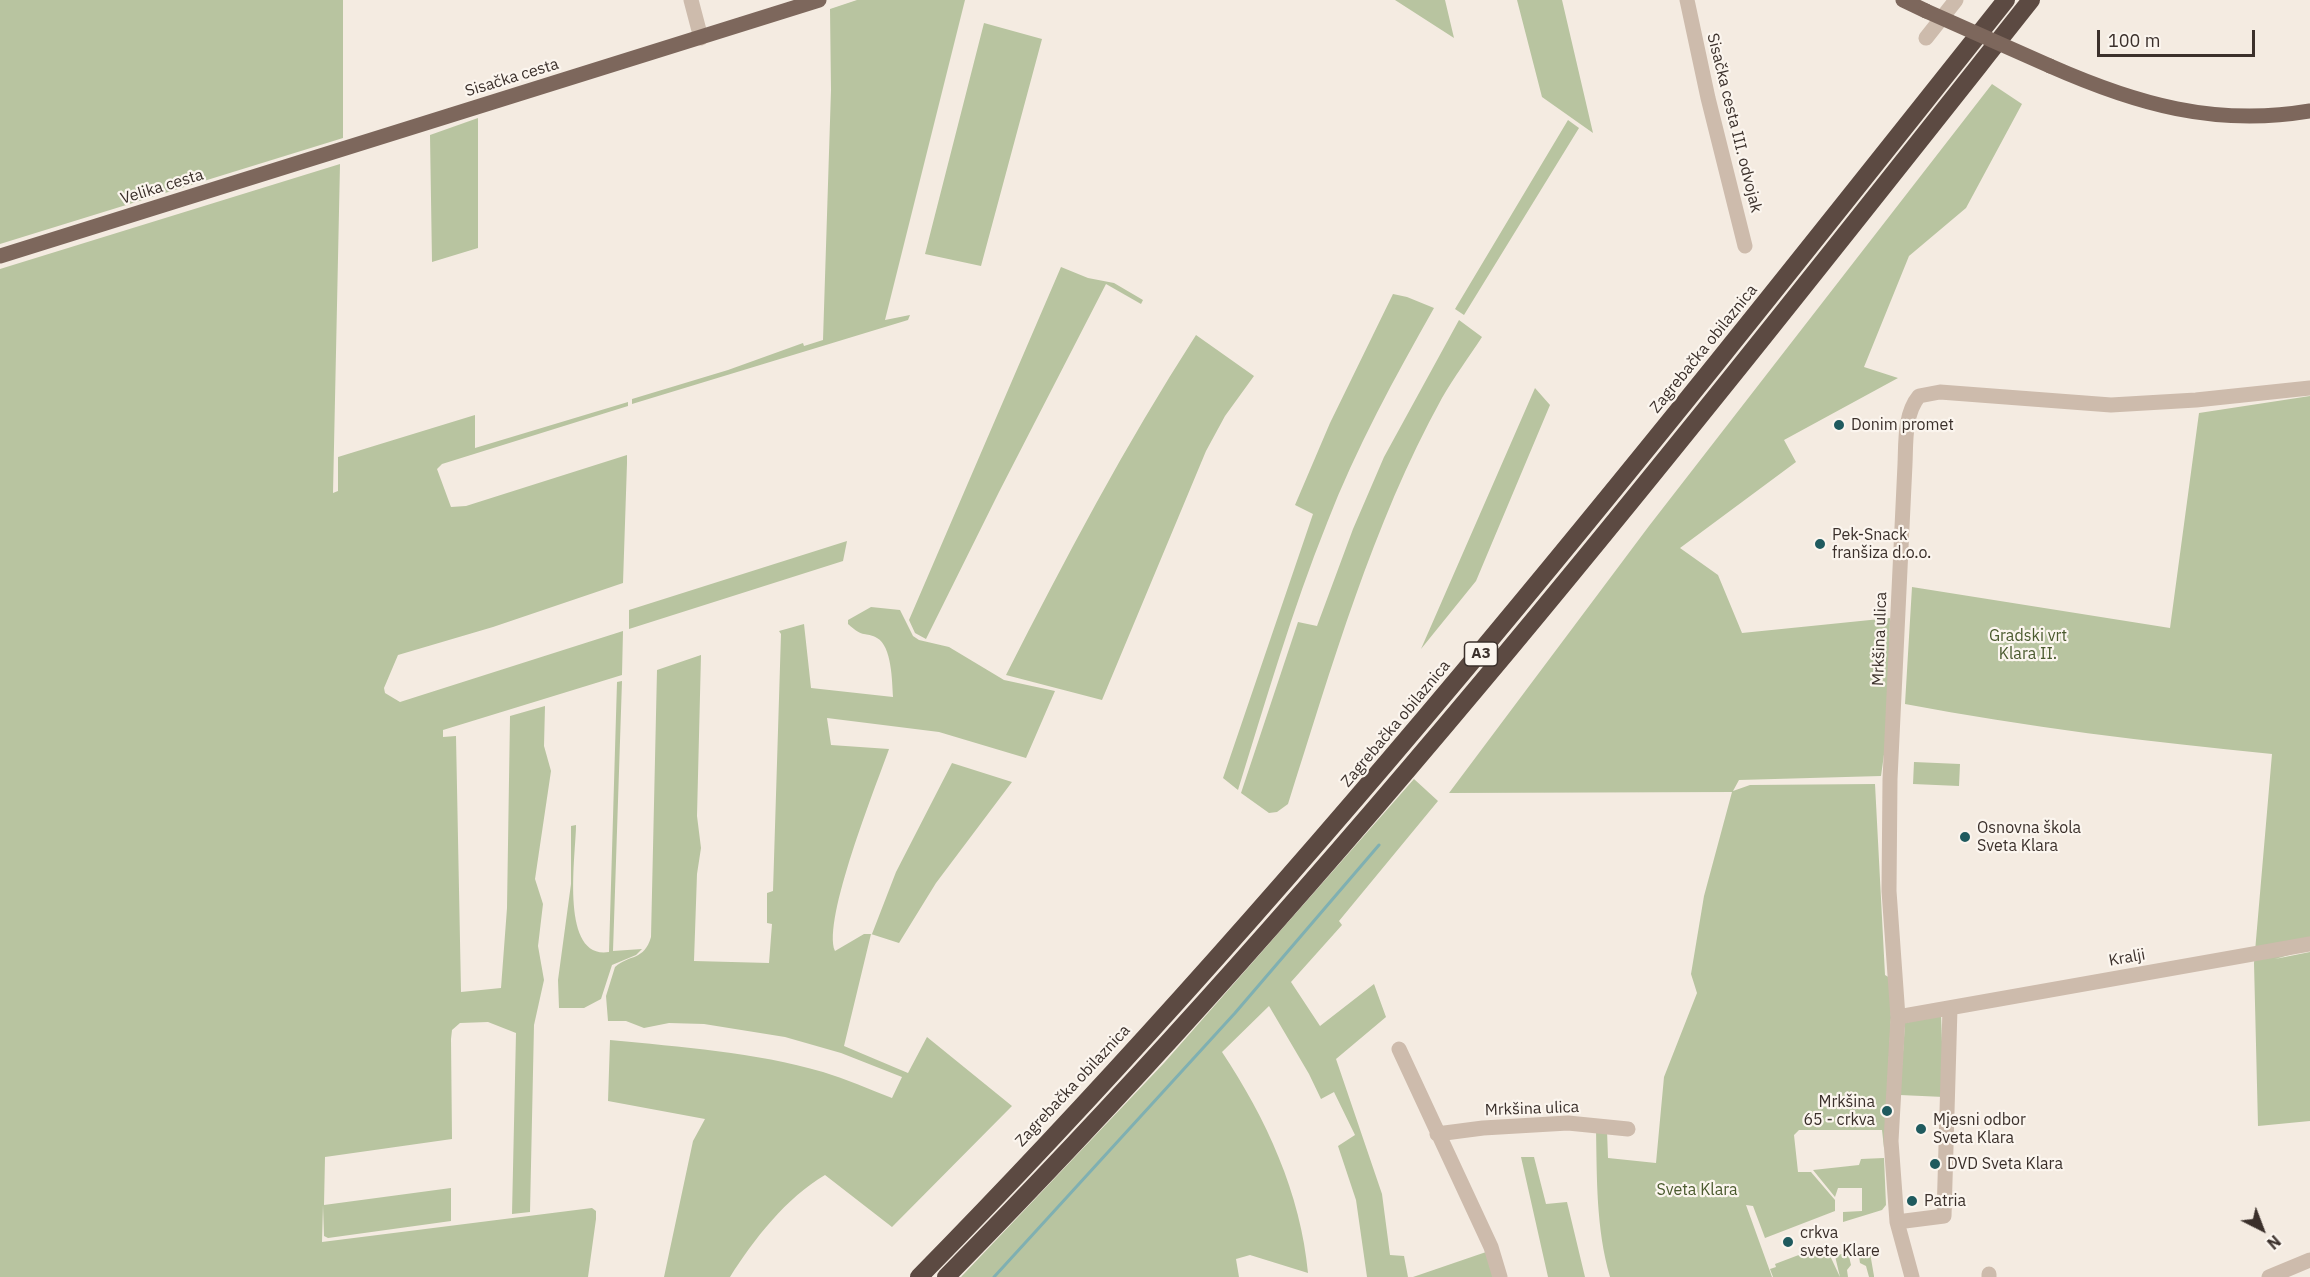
<!DOCTYPE html>
<meta charset="utf-8">
<style>
body{margin:0}
#map{position:relative;width:2310px;height:1277px;overflow:hidden;background:#f4ebe1;font-family:"IBM Plex Sans",sans-serif}
canvas{display:block}
.north{position:absolute;left:2232px;top:1199px;width:60px;height:60px;-webkit-text-stroke:4px #fbf5ee;paint-order:stroke;rotate:138deg;font-size:16px;font-weight:700;line-height:24px;text-align:center;color:#3b302b}
.north::after{content:'';display:block;margin:auto;width:21px;height:27px;background:#3b302b;clip-path:polygon(50% 0,100% 100%,50% 72%,0 100%)}
.scale{position:absolute;left:2097px;top:30px;width:158px;height:27px;box-sizing:border-box;border:3px solid #3b302b;border-top:0;padding-left:8px;font-size:18px;line-height:21px;white-space:nowrap;color:#3b302b;-webkit-text-stroke:4px #fbf5ee;paint-order:stroke}
</style>
<div id="map">
<canvas width="2310" height="1277"></canvas>
<div class="north">N</div>
<div class="scale">100 m</div>
</div>
<script>
const g = document.querySelector('canvas').getContext('2d');
g.lineJoin = 'round';
function fill(path, color) { g.fillStyle = color; g.fill(path, 'evenodd'); }
function stroke(path, color, width, dash) { g.strokeStyle = color; g.lineWidth = width; g.lineCap = dash ? 'butt' : 'round'; g.setLineDash(dash || []); g.stroke(path); }
function label(font, color, halo, rows, align = 'center') {
  g.font = font + ' "IBM Plex Sans",sans-serif'; g.lineWidth = 4.5; g.setLineDash([]); g.textBaseline = 'middle'; g.strokeStyle = halo; g.fillStyle = color; for (const [text, x, y, turn = 0] of rows) {
    g.save(); g.translate(x, y); g.rotate((+turn || 0) * Math.PI / 180); g.textAlign = isNaN(turn) ? turn : align; if (halo) g.strokeText(text, 0, 0); g.fillText(text, 0, 0); g.restore();
  }
}
const green = new Path2D(`
 M 0,0 L 343,0 L 343,138 L 0,244 Z
 M 857,0 L 965,0 L 885,320 L 910,315 L 908,320 L 632,404 L 632,399 L 728,370 L 803,343 L 804,346 L 823,340 L 831,90 L 830,9 Z
 M 1395,0 L 1445,0 L 1454,38 Z
 M 1517,0 L 1562,0 L 1593,133 L 1542,97 Z
 M 984,23 L 1042,39 L 981,266 L 925,254 Z
 M 1992,84 L 2022,104 L 1966,208 L 1909,256 L 1864,367 L 1898,378 L 1784,440 L 1796,462 L 1680,548 L 1718,575 L 1742,633 L 1890,618 L 1888,726 L 1881,776 L 1739,780 L 1733,791 L 1750,785 L 1875,784 L 1885,975 L 1890,978 L 1891,1018 L 1884,1148 L 1882,1130 L 1799,1130 L 1794,1135 L 1798,1172 L 1811,1172 L 1835,1200 L 1835,1211 L 1765,1238 L 1753,1206 L 1746,1205 L 1772,1277 L 1610,1277 C 1596,1228 1597,1179 1596,1129 L 1607,1130 L 1608,1158 L 1656,1163 L 1664,1077 L 1697,993 L 1691,974 L 1704,896 L 1732,792 L 1449,793 L 1649,526 Z
 M 478,118 L 478,248 L 432,262 L 430,135 Z
 M 1568,120 L 1579,128 L 1464,315 L 1455,309 Z
 M 340,164 L 333,493 L 338,491 L 338,457 L 475,415 L 475,448 L 628,402 L 628,406 L 442,464 L 437,469 L 451,507 L 466,506 L 627,455 L 627,463 L 623,583 L 493,627 L 398,655 L 384,688 L 385,693 L 400,702 L 623,631 L 622,675 L 443,730 L 443,737 L 456,736 L 461,992 L 501,988 L 507,908 L 510,716 L 545,706 L 544,746 L 551,771 L 535,879 L 543,904 L 538,946 L 544,980 L 534,1025 L 530,1212 L 512,1214 L 516,1033 L 488,1022 L 460,1023 L 452,1030 L 451,1039 L 452,1139 L 325,1157 L 324,1205 L 451,1188 L 451,1221 L 328,1238 L 324,1236 L 323,1205 L 322,1242 L 592,1208 L 596,1211 L 596,1219 L 588,1277 L 0,1277 L 0,269 Z
 M 1061,267 L 1088,278 L 1114,283 L 1143,300 L 1141,304 L 1106,284 L 999,492 L 926,639 L 915,633 L 909,620 Z
 M 1393,294 L 1407,297 L 1434,308 C 1395,377 1356,448 1327,523 C 1292,610 1266,700 1238,790 L 1223,778 L 1313,514 L 1295,505 L 1330,423 Z
 M 1459,320 L 1482,337 C 1469,357 1454,377 1442,398 C 1372,525 1332,666 1288,804 L 1277,812 L 1269,813 L 1241,793 L 1298,622 L 1317,626 L 1353,529 L 1384,457 Z
 M 1196,335 L 1254,376 L 1225,416 L 1206,451 L 1102,700 L 1006,675 C 1065,559 1125,445 1196,335 Z
 M 1535,388 L 1550,405 L 1476,581 L 1421,649 Z
 M 2310,396 L 2310,949 L 2275,959 L 2310,952 L 2310,1121 L 2258,1126 L 2254,963 L 2272,754 C 2149,742 2026,727 1905,704 L 1912,587 L 2170,628 L 2199,413 Z
 M 847,541 L 843,561 L 629,629 L 629,610 Z
 M 871,607 L 900,610 L 913,636 L 919,640 L 949,647 L 1004,680 L 1055,691 L 1026,758 L 939,732 L 827,718 L 831,745 L 889,749 C 876,786 822,920 835,951 L 864,934 L 872,934 L 896,872 L 952,763 L 1012,782 L 936,883 L 899,943 L 871,934 L 844,1046 L 908,1073 L 927,1037 L 1012,1106 L 892,1227 L 825,1175 C 786,1198 754,1239 730,1277 L 664,1277 L 693,1141 L 705,1119 L 608,1101 L 610,1040 C 681,1047 755,1052 823,1072 C 846,1079 869,1089 892,1098 L 902,1077 L 841,1053 L 785,1037 L 704,1024 L 669,1023 L 644,1028 L 626,1021 L 608,1021 L 606,996 L 615,967 C 630,954 644,961 651,937 L 657,670 L 701,655 L 697,816 L 701,848 L 697,874 L 694,961 L 769,963 L 772,924 L 767,923 L 767,893 L 773,891 L 781,634 L 779,631 L 804,624 L 811,688 L 893,697 C 892,682 892,646 877,638 C 865,631 864,639 848,624 L 848,620 Z
 M 622,681 L 613,951 L 642,949 L 636,955 L 612,965 L 601,999 L 584,1008 L 559,1008 L 558,980 L 571,884 L 571,826 L 576,825 C 576,855 559,960 609,952 L 617,682 Z
 M 1914,762 L 1960,764 L 1959,786 L 1913,784 Z
 M 1414,779 L 1438,801 L 1339,921 L 1342,925 L 1291,982 L 1320,1026 L 1374,984 L 1386,1017 L 1336,1059 L 1382,1194 L 1390,1255 L 1404,1256 L 1408,1277 L 1367,1277 L 1356,1200 L 1338,1146 L 1355,1135 L 1334,1092 L 1321,1099 L 1309,1074 L 1269,1006 L 1222,1052 C 1266,1118 1301,1194 1308,1273 L 1250,1255 L 1236,1259 L 1239,1277 L 961,1277 L 1164,1063 Z
 M 1941,1014 L 1944,1097 L 1900,1095 L 1905,1023 Z
 M 1521,1157 L 1534,1157 L 1546,1204 L 1567,1202 L 1585,1277 L 1548,1277 Z
 M 1884,1158 L 1886,1205 L 1882,1210 L 1843,1222 L 1843,1212 L 1862,1211 L 1862,1188 L 1838,1188 L 1835,1197 L 1813,1170 L 1859,1165 L 1861,1159 Z
 M 1825,1245 L 1840,1277 L 1835,1256 L 1848,1252 L 1851,1265 L 1847,1270 L 1848,1277 L 1773,1277 L 1770,1269 L 1776,1267 L 1775,1264 Z
 M 1869,1247 L 1874,1276 L 1874,1277 L 1869,1277 L 1866,1266 L 1860,1263 L 1858,1250 Z
 M 1489,1251 L 1497,1277 L 1413,1277 Z`);
const stream = new Path2D(`
 M 994,1277 L 1235,1013 L 1379,845`);
const minor = new Path2D(`
 M 691,0 L 701,38
 M 1687,0 L 1708,98 L 1745,246
 M 1926,38 L 1956,0
 M 1898,1017 L 2310,944
 M 1399,1049 L 1491,1247 L 1500,1277
 M 1437,1134 L 1483,1128 L 1568,1123 L 1628,1129
 M 1897,1222 L 1944,1216 L 1950,1008
 M 1912,1277 L 1897,1222 L 1891,1141 L 1898,1017 L 1889,891 L 1890,779 L 1905,464 C 1906,443 1904,414 1919,396 L 1940,392 L 2111,405 L 2196,400 L 2310,388
 M 1989,1277 L 1989,1274
 M 2269,1277 L 2310,1260`);
const major = new Path2D(`
 M 1903,0 L 1926,11
 M 2050,66 C 2136,104 2215,127 2310,111
 M 0,256 L 819,0`);
const highway = new Path2D(`
 M 919,1277 C 1312,877 1658,438 2006,0
 M 946,1277 C 1339,879 1684,438 2031,0`);
const majorBridge = new Path2D(`
 M 1926,11 L 2050,66`);
const markers = [
 [1839,425,6,"#1f5a5e"],
 [1820,544,6,"#1f5a5e"],
 [1965,837,6,"#1f5a5e"],
 [1887,1111,6,"#1f5a5e"],
 [1921,1129,6,"#1f5a5e"],
 [1935,1164,6,"#1f5a5e"],
 [1912,1201,6,"#1f5a5e"],
 [1788,1242,6,"#1f5a5e"]
];
const shields = [
 [1481,654,33]
];
const shieldNames = [
 ["A3",1481,654]
];
const streetNames = [
 ["Sisačka cesta",512,78,-17],
 ["Sisačka cesta III. odvojak",1734,123,76],
 ["Velika cesta",162,187,-17],
 ["Zagrebačka obilaznica",1704,349,-51],
 ["Mrkšina ulica",1880,639,-88],
 ["Zagrebačka obilaznica",1396,724,-50],
 ["Kralji",2127,958,-10],
 ["Zagrebačka obilaznica",1073,1086,-47],
 ["Mrkšina ulica",1532,1109,-2]
];
const poiNames = [
 ["Donim promet",1851,425],
 ["Pek-Snack",1832,535],
 ["franšiza d.o.o.",1832,553],
 ["Osnovna škola",1977,828],
 ["Sveta Klara",1977,846],
 ["Mrkšina",1875,1102,"right"],
 ["65 - crkva",1875,1120,"right"],
 ["Mjesni odbor",1933,1120],
 ["Sveta Klara",1933,1138],
 ["DVD Sveta Klara",1947,1164],
 ["Patria",1924,1201],
 ["crkva",1800,1233],
 ["svete Klare",1800,1251]
];
const parkNames = [
 ["Gradski vrt",2028,636],
 ["Klara II.",2028,654],
 ["Sveta Klara",1697,1190]
];
fill(green, '#b8c4a0');
stroke(stream, '#7fb0b2', 3);
stroke(minor, '#cdbbac', 15);
stroke(major, '#7d675c', 15);
stroke(highway, '#5c4a42', 18);
stroke(majorBridge, '#7d675c', 15);
for (const [x, y, r, color] of markers) { const dot = new Path2D(); dot.arc(x, y, r, 0, 2 * Math.PI); g.fillStyle = color; g.fill(dot); stroke(dot, '#fbf5ee', 2); }
for (const [x, y, w] of shields) { const box = new Path2D(); box.roundRect(x - w / 2, y - 12, w, 24, 4.5); g.fillStyle = '#fbf5ee'; g.fill(box); stroke(box, '#3b302b', 1.5); }
label('bold 15px', '#3b302b', null, shieldNames);
label('16px', '#3b302b', '#fbf5ee', streetNames);
label('16px', '#3b302b', '#fbf5ee', poiNames, 'left');
label('16px', '#4a5a2e', '#fbf5ee', parkNames);
</script>
